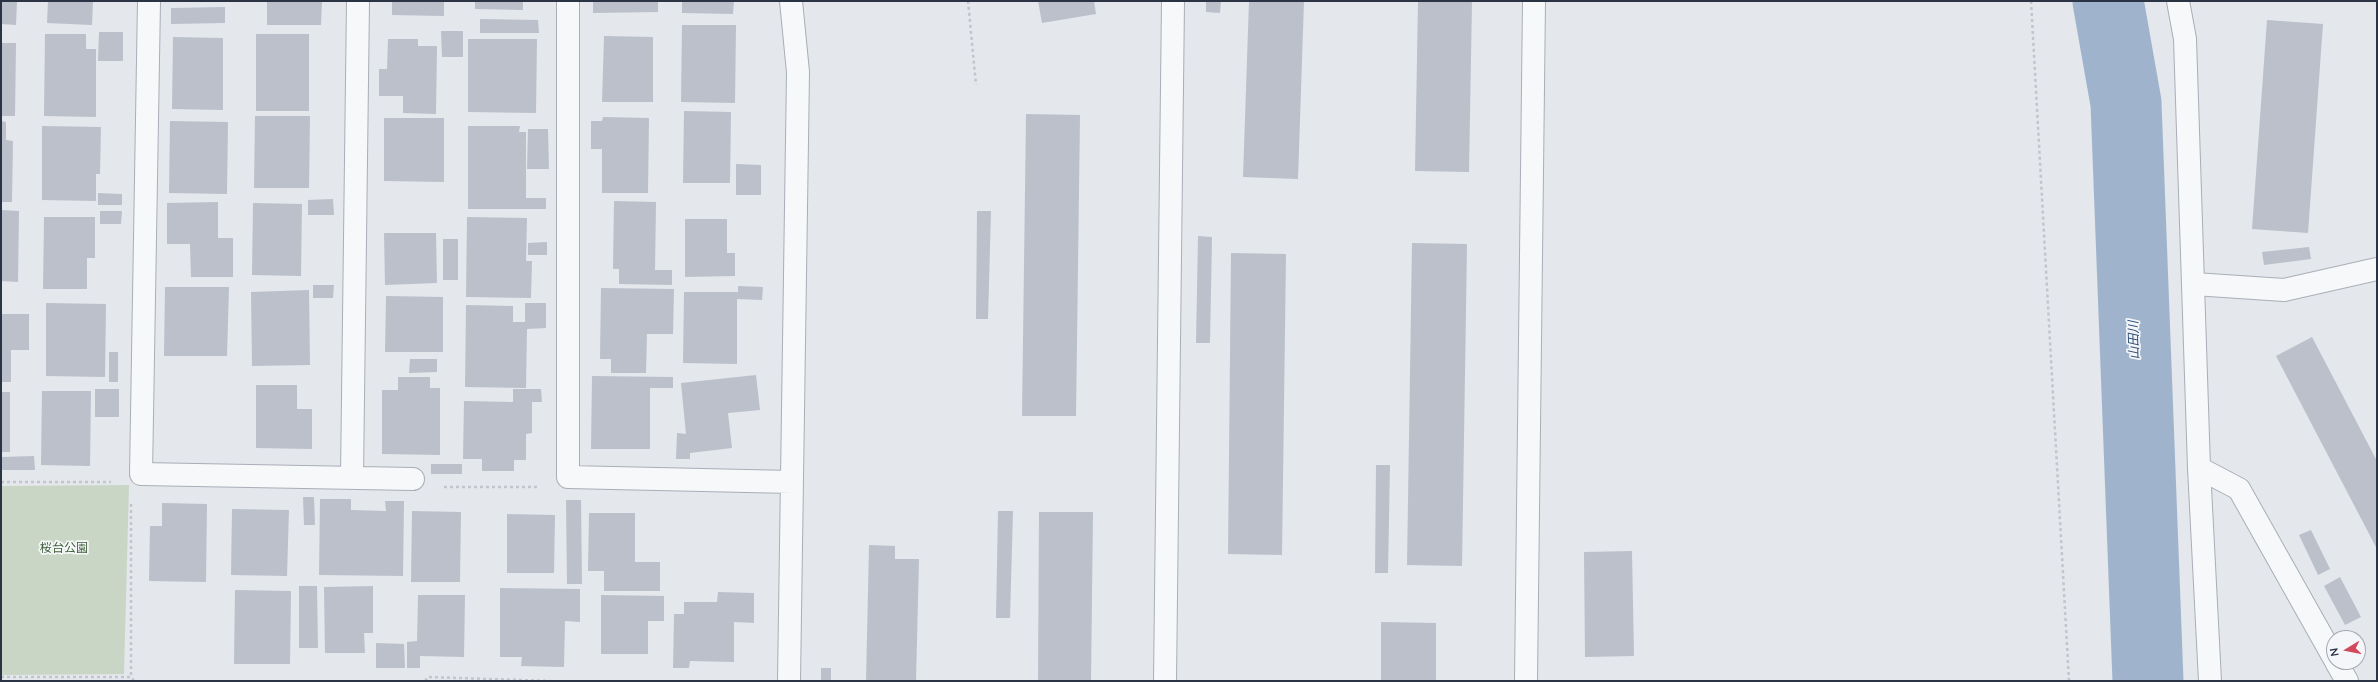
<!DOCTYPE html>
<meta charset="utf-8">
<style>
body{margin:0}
#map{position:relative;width:2378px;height:682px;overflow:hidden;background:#e4e7ec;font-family:"Nunito Sans",sans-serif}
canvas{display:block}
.frame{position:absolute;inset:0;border:2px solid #2b3445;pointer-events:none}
.north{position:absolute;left:2326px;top:630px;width:40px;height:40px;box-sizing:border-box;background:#f4f6f9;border:1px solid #a4a8b1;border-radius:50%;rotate:260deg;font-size:11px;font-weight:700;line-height:16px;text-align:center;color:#2b3445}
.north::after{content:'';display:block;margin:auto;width:14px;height:18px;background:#d1495b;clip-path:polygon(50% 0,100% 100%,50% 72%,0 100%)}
</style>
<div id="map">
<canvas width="2378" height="682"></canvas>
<div class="frame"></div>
<div class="north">N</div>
</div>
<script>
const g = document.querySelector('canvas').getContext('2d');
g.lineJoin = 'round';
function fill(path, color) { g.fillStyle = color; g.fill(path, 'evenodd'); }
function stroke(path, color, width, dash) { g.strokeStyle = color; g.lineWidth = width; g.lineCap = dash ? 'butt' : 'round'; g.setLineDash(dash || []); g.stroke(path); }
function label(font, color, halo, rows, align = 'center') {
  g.font = font + ' "Nunito Sans","Noto Sans JP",sans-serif'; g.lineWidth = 3.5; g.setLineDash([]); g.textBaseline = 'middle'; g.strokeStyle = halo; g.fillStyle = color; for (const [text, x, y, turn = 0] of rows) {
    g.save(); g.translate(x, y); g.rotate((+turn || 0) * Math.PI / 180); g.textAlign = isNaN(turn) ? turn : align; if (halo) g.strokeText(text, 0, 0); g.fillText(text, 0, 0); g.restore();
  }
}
const green = new Path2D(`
 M 129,485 L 124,674 L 1,675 L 1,486 Z`);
const river = new Path2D(`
 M 2108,1 L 2126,103 L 2148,681`);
const building = new Path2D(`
 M 1,1 L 17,1 L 16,25 L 1,24 Z
 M 48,1 L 93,1 L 92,25 L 47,23 Z
 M 267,1 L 322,1 L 321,25 L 267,25 Z
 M 392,1 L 444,1 L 444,16 L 392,15 Z
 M 475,1 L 523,1 L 523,10 L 475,9 Z
 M 593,1 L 658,1 L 658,12 L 593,13 Z
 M 682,1 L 734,1 L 733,14 L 682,13 Z
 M 1038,1 L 1094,1 L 1096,14 L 1042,23 Z
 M 1206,1 L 1221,1 L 1220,13 L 1206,12 Z
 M 1249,1 L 1304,1 L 1298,179 L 1243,177 Z
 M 1418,1 L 1472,1 L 1469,172 L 1415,171 Z
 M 225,7 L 225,23 L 171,24 L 171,8 Z
 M 480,19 L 538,20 L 539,33 L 480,33 Z
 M 2267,20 L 2323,24 L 2308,233 L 2252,229 Z
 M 682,25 L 736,25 L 735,103 L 681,102 Z
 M 441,31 L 463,31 L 463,57 L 442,57 Z
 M 99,32 L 123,32 L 123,61 L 98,61 Z
 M 45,34 L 86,34 L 86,49 L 96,49 L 96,117 L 44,116 Z
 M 256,34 L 309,34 L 309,111 L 256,111 Z
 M 604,36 L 653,37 L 653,102 L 602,102 Z
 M 173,37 L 223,38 L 223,110 L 172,109 Z
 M 388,39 L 418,39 L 418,46 L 437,46 L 436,114 L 403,113 L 403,96 L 379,96 L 379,69 L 387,69 Z
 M 468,39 L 537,39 L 536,113 L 468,112 Z
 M 1,43 L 16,43 L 15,116 L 1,116 Z
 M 684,111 L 731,112 L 730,183 L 683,183 Z
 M 1026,114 L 1080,115 L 1076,416 L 1022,416 Z
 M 255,116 L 310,116 L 309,188 L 254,188 Z
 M 603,117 L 649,118 L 648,193 L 602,193 L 602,149 L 591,149 L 591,121 L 602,121 Z
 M 384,118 L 444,118 L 444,182 L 384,181 Z
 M 1,121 L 6,122 L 6,140 L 13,141 L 12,202 L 1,202 Z
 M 170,121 L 228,122 L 227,194 L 169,193 Z
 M 42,126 L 101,127 L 100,174 L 96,174 L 96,201 L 42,200 Z
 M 468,126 L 520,126 L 519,132 L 526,132 L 526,198 L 546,198 L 546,209 L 468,209 Z
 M 528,129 L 548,129 L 549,169 L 527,169 Z
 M 736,164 L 761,165 L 761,195 L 736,195 Z
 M 98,193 L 122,194 L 122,205 L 98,205 Z
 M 333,199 L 334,215 L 308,215 L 308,200 Z
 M 614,201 L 656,202 L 655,270 L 672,270 L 672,285 L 619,284 L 619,269 L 613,269 Z
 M 218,202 L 218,238 L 233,238 L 233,277 L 191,277 L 190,244 L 167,244 L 167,203 Z
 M 253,203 L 302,204 L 301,276 L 252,275 Z
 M 1,210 L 19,211 L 18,282 L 1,281 Z
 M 100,211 L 122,211 L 121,224 L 100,224 Z
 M 977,211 L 991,211 L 988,319 L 976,319 Z
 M 44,217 L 95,217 L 95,258 L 87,258 L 87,289 L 43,289 Z
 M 467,217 L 527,218 L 526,261 L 532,261 L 531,298 L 466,297 Z
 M 685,219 L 727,219 L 727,253 L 735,253 L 735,276 L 685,277 Z
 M 384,233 L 436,233 L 437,283 L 385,285 Z
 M 1198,236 L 1212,237 L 1210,343 L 1196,343 Z
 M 443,239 L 458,239 L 458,280 L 443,280 Z
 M 547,242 L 547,255 L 528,255 L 528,243 Z
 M 1412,243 L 1467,244 L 1462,566 L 1407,565 Z
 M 2309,247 L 2311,259 L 2264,265 L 2262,252 Z
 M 1231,253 L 1286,254 L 1282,555 L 1228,554 Z
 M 313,285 L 334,285 L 333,298 L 313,298 Z
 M 738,286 L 763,287 L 762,300 L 737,299 L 737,364 L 683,363 L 684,292 L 738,292 Z
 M 165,287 L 229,287 L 227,356 L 164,356 Z
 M 601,288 L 674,289 L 673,334 L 647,334 L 646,373 L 611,373 L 611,359 L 600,359 Z
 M 309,290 L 310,365 L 252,366 L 251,292 Z
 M 386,296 L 443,297 L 443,352 L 385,352 Z
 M 46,303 L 106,304 L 105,377 L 46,376 Z
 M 525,303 L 546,303 L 546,328 L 527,329 L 526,388 L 465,387 L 466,305 L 513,306 L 513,322 L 525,322 Z
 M 1,314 L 29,314 L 29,350 L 11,350 L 11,382 L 1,382 Z
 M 2312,337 L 2377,461 L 2377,549 L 2276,356 Z
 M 109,352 L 118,352 L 118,382 L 109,382 Z
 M 410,359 L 437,359 L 437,372 L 409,373 Z
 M 756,375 L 760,410 L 728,413 L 732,448 L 690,453 L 690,459 L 676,459 L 677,433 L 686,434 L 681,383 Z
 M 592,376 L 673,377 L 673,388 L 650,388 L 650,449 L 591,449 Z
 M 398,377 L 430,377 L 430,388 L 440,388 L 440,455 L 382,454 L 382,390 L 398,390 Z
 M 256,385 L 297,385 L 297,409 L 312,409 L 312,449 L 256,448 Z
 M 95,389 L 119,389 L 119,417 L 95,417 Z
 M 513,389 L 541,389 L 542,402 L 532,402 L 532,433 L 526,434 L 526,460 L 514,460 L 514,471 L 482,471 L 482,459 L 463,459 L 464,401 L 513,402 Z
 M 42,391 L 91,391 L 90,466 L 41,465 Z
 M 1,392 L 10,392 L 10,452 L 1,452 Z
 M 34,456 L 35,470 L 1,470 L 1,457 Z
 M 431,464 L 462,464 L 462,474 L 431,474 Z
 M 1376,465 L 1390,465 L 1388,573 L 1375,573 Z
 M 303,497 L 314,497 L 315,525 L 304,525 Z
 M 320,499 L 351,499 L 351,510 L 386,511 L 385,501 L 404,501 L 403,576 L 319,575 Z
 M 566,500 L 581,500 L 582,584 L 567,584 Z
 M 162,503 L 207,504 L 206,582 L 149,581 L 150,526 L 162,526 Z
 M 232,509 L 289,510 L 287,576 L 231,575 Z
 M 412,511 L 461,512 L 460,582 L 411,582 Z
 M 998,511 L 1013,511 L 1010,618 L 996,618 Z
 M 1039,512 L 1093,512 L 1091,681 L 1038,681 Z
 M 589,513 L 635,513 L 635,562 L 660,562 L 660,591 L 604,591 L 604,571 L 588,571 Z
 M 507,514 L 555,515 L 554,573 L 507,573 Z
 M 2311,530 L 2330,569 L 2318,575 L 2299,535 Z
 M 869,545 L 895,546 L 895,559 L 919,559 L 916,681 L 866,681 Z
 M 1632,551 L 1634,656 L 1585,657 L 1584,552 Z
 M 2340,577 L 2361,617 L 2345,625 L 2324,586 Z
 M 299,586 L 317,586 L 318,648 L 299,648 Z
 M 373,586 L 373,633 L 364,633 L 365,653 L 325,653 L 324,587 Z
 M 500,588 L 580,589 L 580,622 L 565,621 L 564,667 L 521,666 L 522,657 L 500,657 Z
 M 235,590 L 291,591 L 290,664 L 234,664 Z
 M 718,592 L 754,593 L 754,623 L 734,622 L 734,662 L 690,661 L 689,668 L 673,668 L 674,614 L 684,614 L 684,602 L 717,602 Z
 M 418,595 L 465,595 L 464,657 L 420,656 L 420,668 L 407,668 L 407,642 L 417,641 Z
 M 601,595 L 664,596 L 664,621 L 648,621 L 648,654 L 601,654 Z
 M 1381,622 L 1436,623 L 1436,681 L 1381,681 Z
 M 376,643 L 404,644 L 405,668 L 376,668 Z
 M 821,668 L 831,668 L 831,681 L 821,681 Z`);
const path = new Path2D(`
 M 968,1 L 976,85
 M 2031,1 L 2069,681
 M 1,482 L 111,482
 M 444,487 L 537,487
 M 131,504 L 131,677
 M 1,677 L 131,677 L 134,681
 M 425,681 L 428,677 L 551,681`);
const minor = new Path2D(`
 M 149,1 L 141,474 L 413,479
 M 568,1 L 568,477 L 792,482
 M 2194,284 L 2284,290 L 2377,269
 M 2199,468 L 2239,489 L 2334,658
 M 352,477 L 358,1
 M 2336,662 L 2347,681
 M 789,681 L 798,72 L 791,1
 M 1165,681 L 1173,1
 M 1526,681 L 1534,1`);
const tertiary = new Path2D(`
 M 2178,1 L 2185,39 L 2199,468 L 2210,681`);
const parkNames = [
 ["桜台公園",64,549]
];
const waterNames = [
 ["山田川",2135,340,-92]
];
fill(green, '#c9d6c5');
stroke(river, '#9fb4cc', 71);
fill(building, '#bbc0ca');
stroke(minor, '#a9aeb7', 24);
stroke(tertiary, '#a9aeb7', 24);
stroke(path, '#c2c5cb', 2.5, [3, 3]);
stroke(minor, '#f7f8fa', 22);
stroke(tertiary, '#f7f8fa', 22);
label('12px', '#3f6138', '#f4f6f9', parkNames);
label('italic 13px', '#34527a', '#f4f6f9', waterNames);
</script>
